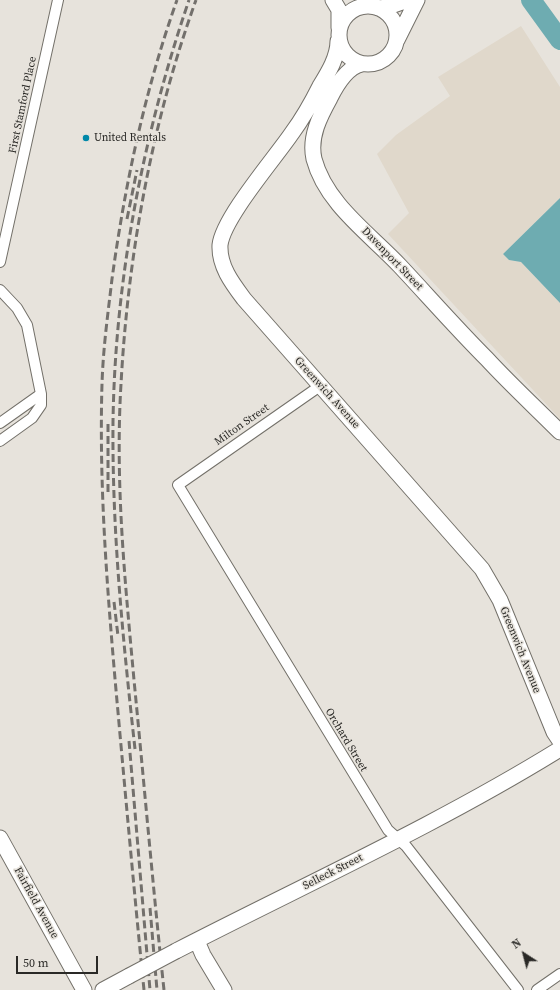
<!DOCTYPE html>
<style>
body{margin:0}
#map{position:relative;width:560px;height:990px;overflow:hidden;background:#e7e3dc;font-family:"Source Serif 4",serif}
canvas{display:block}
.north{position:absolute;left:504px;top:934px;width:40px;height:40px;-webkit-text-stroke:3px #e7e3dc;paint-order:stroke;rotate:324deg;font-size:11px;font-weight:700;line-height:16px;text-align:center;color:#2a2926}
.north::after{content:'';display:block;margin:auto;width:14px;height:18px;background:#2a2926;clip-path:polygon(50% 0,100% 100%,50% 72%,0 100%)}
.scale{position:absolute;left:16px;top:956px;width:82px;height:18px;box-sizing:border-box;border:2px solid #2a2926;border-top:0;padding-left:5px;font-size:12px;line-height:14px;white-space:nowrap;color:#2a2926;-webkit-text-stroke:3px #e7e3dc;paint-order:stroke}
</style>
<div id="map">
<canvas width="560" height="990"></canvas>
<div class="north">N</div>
<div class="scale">50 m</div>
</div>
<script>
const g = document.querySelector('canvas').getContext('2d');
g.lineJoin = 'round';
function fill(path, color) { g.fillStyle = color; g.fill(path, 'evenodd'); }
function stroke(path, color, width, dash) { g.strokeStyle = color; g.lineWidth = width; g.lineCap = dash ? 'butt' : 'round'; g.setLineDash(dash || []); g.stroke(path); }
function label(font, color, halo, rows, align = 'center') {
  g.font = font + ' "Source Serif 4",serif'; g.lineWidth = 3; g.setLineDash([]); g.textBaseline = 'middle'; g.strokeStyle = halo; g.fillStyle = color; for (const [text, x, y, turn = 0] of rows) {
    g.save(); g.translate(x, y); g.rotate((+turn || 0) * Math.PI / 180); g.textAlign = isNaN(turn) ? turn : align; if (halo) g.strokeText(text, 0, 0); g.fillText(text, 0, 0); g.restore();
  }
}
const built = new Path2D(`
 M 521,26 L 560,87 L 560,198 L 503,254 L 509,260 L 521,262 L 560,303 L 560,419 L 388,234 L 409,213 L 377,154 L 396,135 L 450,96 L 438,77 Z`);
const water = new Path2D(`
 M 560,198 L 560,303 L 521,262 L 509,260 L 503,254 Z`);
const river = new Path2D(`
 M 531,0 L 560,40`);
const street = new Path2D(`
 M 0,262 L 58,0
 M 0,290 L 17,308 L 27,325 L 41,394 L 41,405 L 32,418 L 0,441
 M 320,386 L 178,485 L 388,830 L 406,846 L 518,990
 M 0,423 L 41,394
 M 537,990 L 560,974`);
const secondary = new Path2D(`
 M 333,0 L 339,10 L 339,28
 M339 35a29 29 0 1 1 58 0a29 29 0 1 1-58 0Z
 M 378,8 L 388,7 L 408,0
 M 397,40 L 417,0
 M 338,41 C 338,57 328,73 320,86 C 312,102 303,118 292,133 C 275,158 223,218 220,245 C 219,266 232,283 244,299 L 482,569 L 500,600 L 554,732 L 560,741
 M 362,64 C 347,67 336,86 330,98 C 320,116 309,137 314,159 C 326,204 370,234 400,266 C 429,297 457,329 487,359 C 510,384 536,408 560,432
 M 0,838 L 84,990
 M 197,941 L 203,955 L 224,990
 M 176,951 C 304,885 437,825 560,749
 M 103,990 L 129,976`);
const rail = new Path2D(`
 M 127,219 L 137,170
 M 108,424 L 108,492
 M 114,602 L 118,636
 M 129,741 L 150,990
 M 135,749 C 123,640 112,532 113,422 C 115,279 143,135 189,0
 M 150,908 L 157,990
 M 144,990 C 134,890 125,790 116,690 C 107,587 99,486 102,384 C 103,349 108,313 112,279 C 125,184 145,90 177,0
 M 164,990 C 153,887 144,783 134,680 C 125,581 115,483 121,384 C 128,254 152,122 196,0`);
const secondaryBridge = new Path2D(`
 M 129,976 L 176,951`);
const markers = [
 [86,138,4,"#0088a8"]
];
const streetNames = [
 ["First Stamford Place",23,105,-78],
 ["Davenport Street",392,259,46],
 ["Greenwich Avenue",327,393,48],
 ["Milton Street",242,425,-35],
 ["Greenwich Avenue",520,650,68],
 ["Orchard Street",346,740,59],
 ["Selleck Street",333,872,-27],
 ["Fairfield Avenue",36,903,61]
];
const poiNames = [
 ["United Rentals",94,138]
];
fill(built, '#e0d8cb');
fill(water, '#6eacb1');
stroke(river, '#6eacb1', 20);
stroke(street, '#737069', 12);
stroke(secondary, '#737069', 17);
stroke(street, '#fff', 10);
stroke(secondary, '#fff', 15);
stroke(rail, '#73706c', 3, [8, 4]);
stroke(secondaryBridge, '#737069', 17, []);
stroke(secondaryBridge, '#fff', 15);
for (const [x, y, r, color] of markers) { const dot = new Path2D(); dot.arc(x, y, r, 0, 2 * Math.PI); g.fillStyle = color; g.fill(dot); stroke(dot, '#e7e3dc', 1.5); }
label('11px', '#2a2926', '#e7e3dc', streetNames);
label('11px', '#2a2926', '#e7e3dc', poiNames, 'left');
</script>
